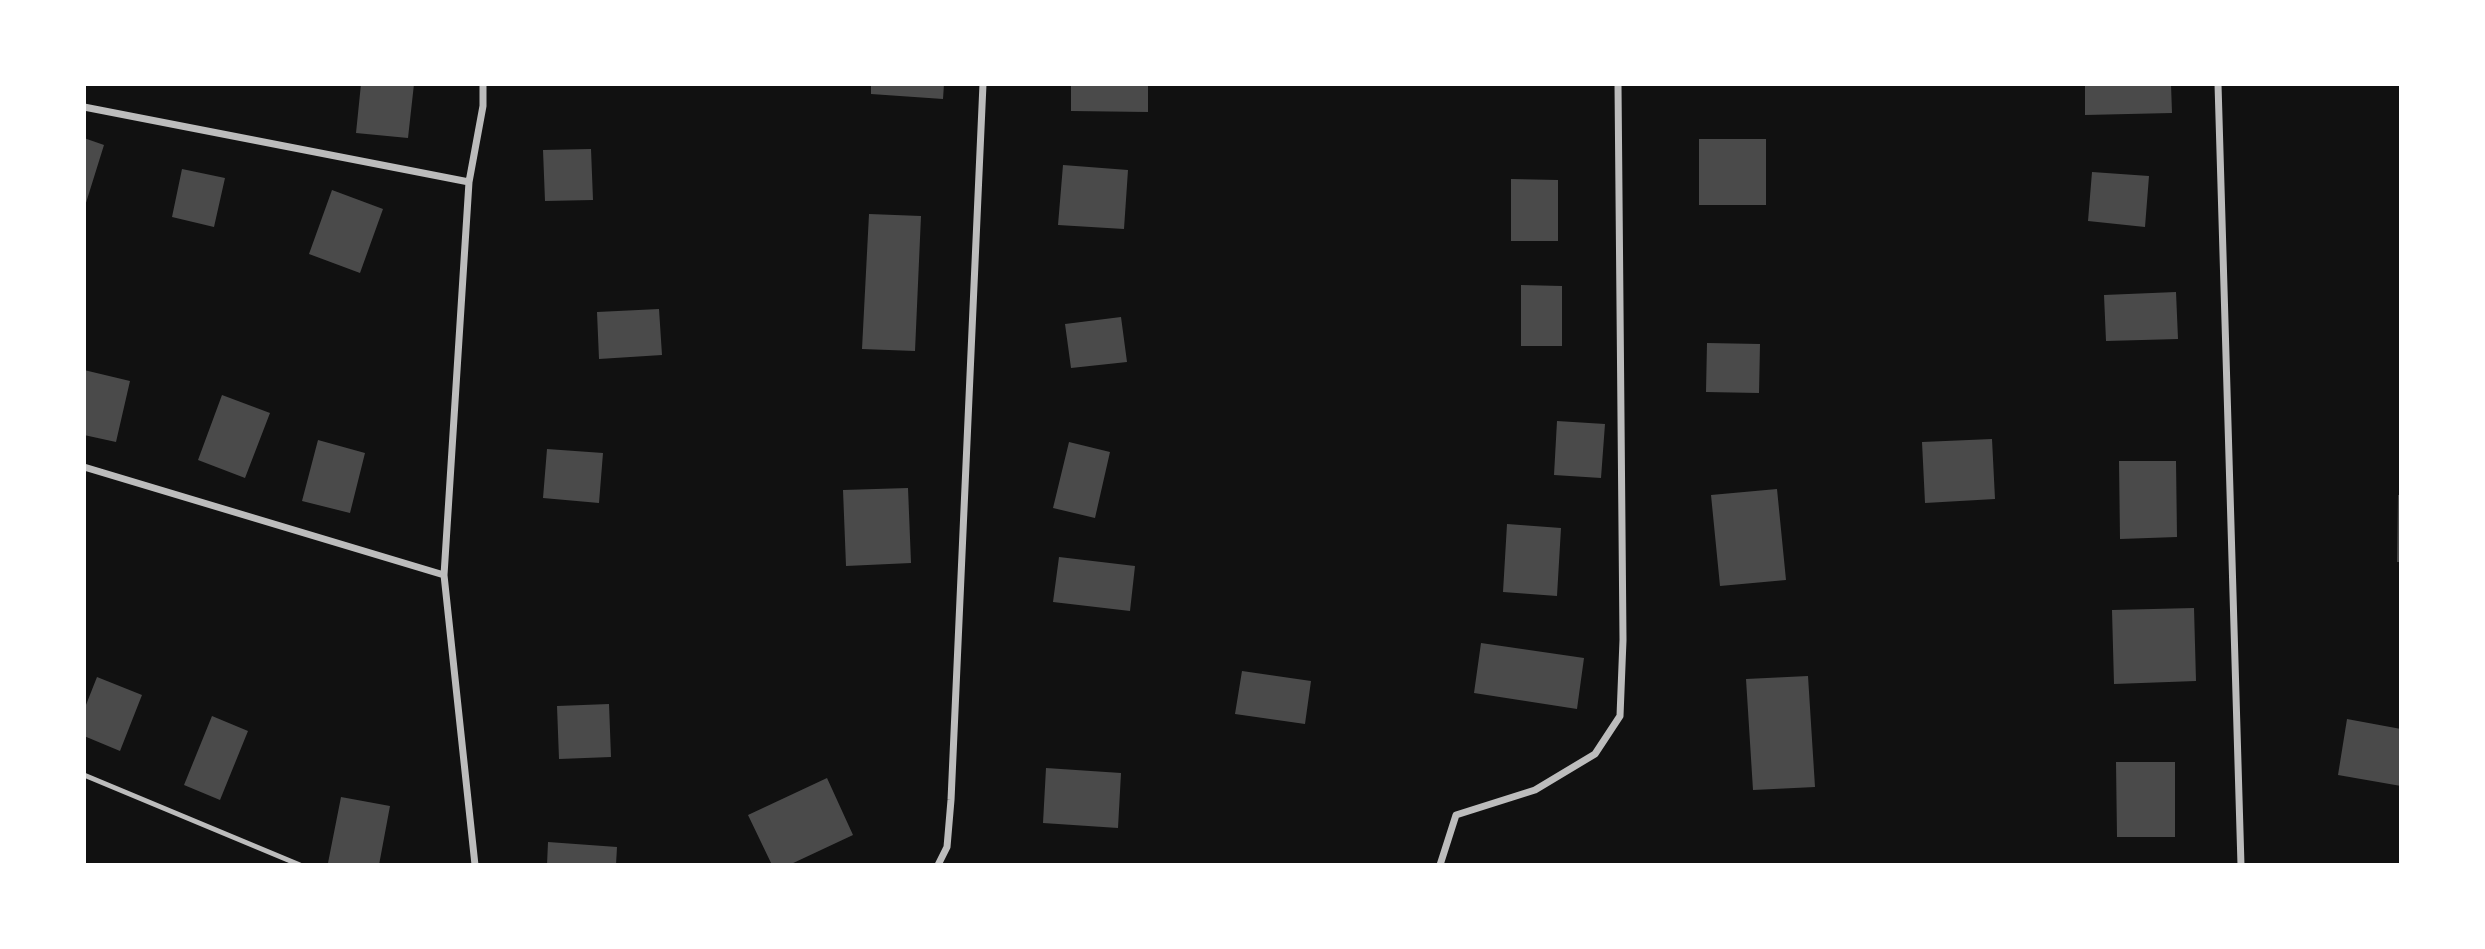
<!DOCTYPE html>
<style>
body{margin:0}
#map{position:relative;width:2485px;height:949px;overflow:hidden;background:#111;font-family:"Exo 2",sans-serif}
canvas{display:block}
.frame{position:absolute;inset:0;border:86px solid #fff;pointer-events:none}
</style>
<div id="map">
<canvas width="2485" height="949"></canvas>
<div class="frame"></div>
</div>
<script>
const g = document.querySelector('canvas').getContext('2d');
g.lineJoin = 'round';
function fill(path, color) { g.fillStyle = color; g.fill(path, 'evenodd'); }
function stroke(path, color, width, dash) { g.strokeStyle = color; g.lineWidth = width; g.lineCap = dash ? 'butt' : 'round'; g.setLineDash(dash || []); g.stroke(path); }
const building = new Path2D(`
 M 361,84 L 414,84 L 408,138 L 356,133 Z
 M 871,84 L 944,84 L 943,99 L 871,94 Z
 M 1071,84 L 1148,84 L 1148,112 L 1071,111 Z
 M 2085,84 L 2171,84 L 2172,113 L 2085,115 Z
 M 84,138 L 104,145 L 85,206 L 84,206 Z
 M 1699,139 L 1766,139 L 1766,205 L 1699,205 Z
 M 591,149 L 593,200 L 545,201 L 543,150 Z
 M 1063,165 L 1128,170 L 1124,229 L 1058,225 Z
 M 182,169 L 225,178 L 214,227 L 172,217 Z
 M 2092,172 L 2149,176 L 2145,227 L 2088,221 Z
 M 1511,179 L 1558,180 L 1558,241 L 1511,241 Z
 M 332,190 L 383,209 L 360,273 L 309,254 Z
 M 869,214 L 921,216 L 915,351 L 862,349 Z
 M 1521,285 L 1562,286 L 1562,346 L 1521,346 Z
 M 2176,292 L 2178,339 L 2106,341 L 2104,295 Z
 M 659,309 L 662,355 L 599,359 L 597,312 Z
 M 1121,317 L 1127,362 L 1071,368 L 1065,324 Z
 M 1707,343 L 1760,344 L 1759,393 L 1706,392 Z
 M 84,370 L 130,381 L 116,442 L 84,435 Z
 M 222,395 L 270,413 L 245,478 L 198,460 Z
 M 1557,421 L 1605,424 L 1601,478 L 1554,475 Z
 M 1992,439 L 1995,499 L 1925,503 L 1922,442 Z
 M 318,440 L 365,453 L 350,513 L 302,501 Z
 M 1069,442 L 1110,452 L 1095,518 L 1053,508 Z
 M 547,449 L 603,453 L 599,503 L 543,498 Z
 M 2119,461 L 2176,461 L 2177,537 L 2120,539 Z
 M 908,488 L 911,563 L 846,566 L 843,490 Z
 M 1777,489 L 1786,580 L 1720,586 L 1711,495 Z
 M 2398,495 L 2401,495 L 2401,562 L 2397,562 Z
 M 1507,524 L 1561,528 L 1557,596 L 1503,592 Z
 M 1059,557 L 1135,566 L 1130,611 L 1053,602 Z
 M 2194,608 L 2196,681 L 2114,684 L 2112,610 Z
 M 1481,643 L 1584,658 L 1577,709 L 1474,693 Z
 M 1242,671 L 1311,681 L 1305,724 L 1235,714 Z
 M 1808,676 L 1815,787 L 1753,790 L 1746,679 Z
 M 97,677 L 142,695 L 120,751 L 84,736 L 84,710 Z
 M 609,704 L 611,757 L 559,759 L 557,706 Z
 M 212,716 L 248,731 L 220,800 L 184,785 Z
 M 2347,719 L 2401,729 L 2401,786 L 2338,775 Z
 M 2116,762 L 2175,762 L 2175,837 L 2117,837 Z
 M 1046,768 L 1121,773 L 1118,828 L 1043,823 Z
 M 827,778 L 853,835 L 789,865 L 772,865 L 748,815 Z
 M 341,797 L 390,806 L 379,865 L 328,863 Z
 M 548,842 L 617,847 L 616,865 L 547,865 Z`);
const service = new Path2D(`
 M 84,775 L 300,865`);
const minor = new Path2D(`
 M 2218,84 L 2241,865
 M 84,107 L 469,182
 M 84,467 L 444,575
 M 475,865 L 444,575 L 469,182 L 483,106 L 483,84
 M 938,865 L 947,847 L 951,800 L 983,84
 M 1440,865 L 1456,815 L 1535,790 L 1595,754 L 1620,716 L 1623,640 L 1618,84`);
fill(building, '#4a4a4a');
stroke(service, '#bcbcbc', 5);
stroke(minor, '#bcbcbc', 7);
</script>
